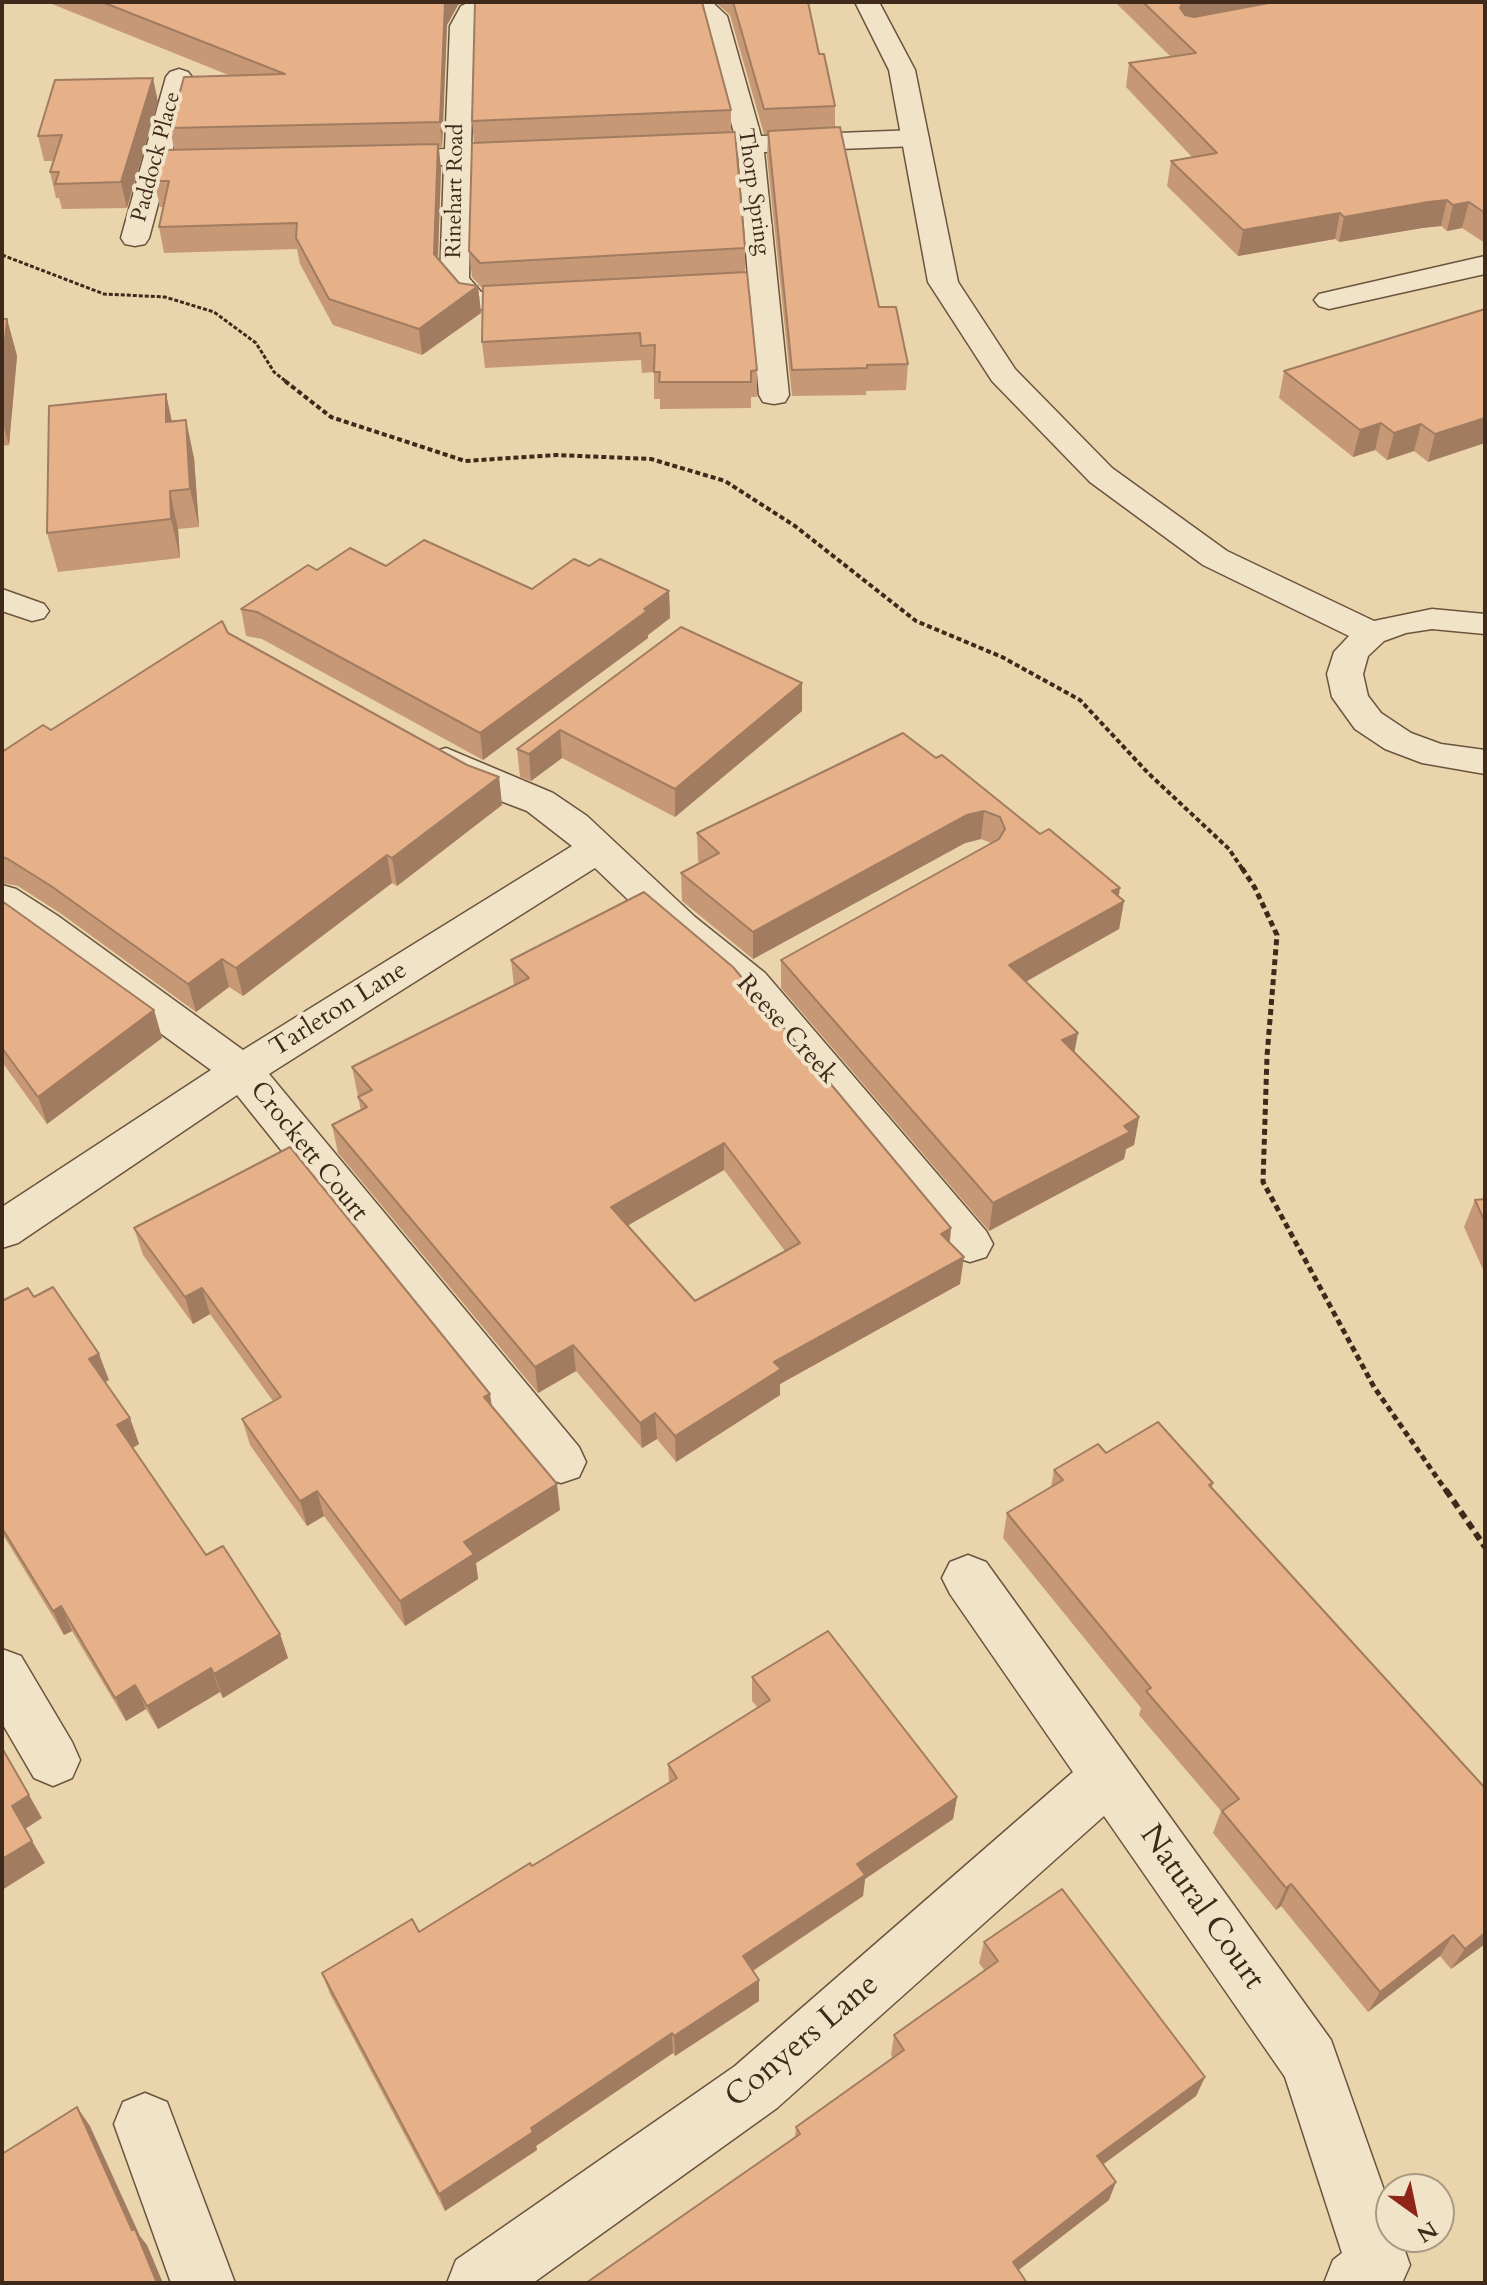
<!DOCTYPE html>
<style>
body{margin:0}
#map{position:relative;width:1487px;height:2285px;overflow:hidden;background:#ead4ab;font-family:Cardo,serif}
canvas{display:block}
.frame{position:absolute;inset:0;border:4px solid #3f291a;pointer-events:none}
.north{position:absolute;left:1375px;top:2173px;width:80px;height:80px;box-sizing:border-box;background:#f1e3c8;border:2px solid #aa9982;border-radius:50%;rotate:147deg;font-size:22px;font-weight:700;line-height:32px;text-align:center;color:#3f291a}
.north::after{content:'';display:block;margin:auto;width:28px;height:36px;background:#8f2418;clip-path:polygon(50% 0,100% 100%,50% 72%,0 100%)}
</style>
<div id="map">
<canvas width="1487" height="2285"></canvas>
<div class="frame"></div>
<div class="north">N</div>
</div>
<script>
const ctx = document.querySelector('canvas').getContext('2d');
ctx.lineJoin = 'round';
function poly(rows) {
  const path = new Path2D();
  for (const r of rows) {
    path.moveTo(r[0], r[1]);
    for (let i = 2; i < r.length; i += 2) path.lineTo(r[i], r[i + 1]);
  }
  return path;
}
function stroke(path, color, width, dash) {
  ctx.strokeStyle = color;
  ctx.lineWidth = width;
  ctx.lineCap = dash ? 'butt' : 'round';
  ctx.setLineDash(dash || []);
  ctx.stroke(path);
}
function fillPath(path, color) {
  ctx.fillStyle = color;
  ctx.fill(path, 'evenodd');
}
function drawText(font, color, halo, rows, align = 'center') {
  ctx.font = font + ' Cardo,serif';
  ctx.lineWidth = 8;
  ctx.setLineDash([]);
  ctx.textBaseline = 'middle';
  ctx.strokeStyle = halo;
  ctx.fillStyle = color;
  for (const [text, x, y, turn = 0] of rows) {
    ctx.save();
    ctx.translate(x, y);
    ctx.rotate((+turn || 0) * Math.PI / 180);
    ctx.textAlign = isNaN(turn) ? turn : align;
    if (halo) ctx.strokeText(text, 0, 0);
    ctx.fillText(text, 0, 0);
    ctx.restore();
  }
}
const pathFar3 = poly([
 [2,255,104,294,165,297,214,312,256,343,274,372,288,383]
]);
const pathFar2 = poly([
 [285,381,331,417,465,461,556,455,651,459,725,481,795,526,916,621,1002,657,1080,700,1148,773,1229,849,1243,870]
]);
const pathFar1 = poly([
 [1242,868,1255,888,1277,935,1267,1056,1263,1182,1374,1387,1447,1492]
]);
const path = poly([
 [1446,1490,1485,1547]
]);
const minor = poly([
 [470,2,516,2,513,7,480,16,474,26,471,148,533,146,542,148,546,154,542,160,533,162,471,164,469,278,481,292,543,288,553,291,558,297,553,303,474,310,464,307,440,280,444,165,382,167,373,165,369,159,373,153,382,151,445,149,450,26,461,6,470,2],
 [684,2,712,2,727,16,761,136,916,130,925,132,929,138,925,144,916,146,764,152,789,395,785,402,774,404,763,402,759,395,750,294,687,298,677,295,672,289,677,283,687,280,748,277,738,153,677,155,668,153,664,147,668,141,677,139,735,137,704,19,684,2],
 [179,69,188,72,192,77,149,238,145,244,135,246,125,244,121,238,166,77,170,72,179,69],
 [1485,256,1485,274,1329,309,1319,306,1314,300,1319,294,1485,256],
 [2,589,44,604,49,611,44,618,32,621,2,611,2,589],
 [446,748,553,793,587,816,695,917,765,973,986,1231,993,1244,986,1257,970,1262,954,1257,735,993,667,937,595,868,269,1074,579,1447,586,1462,579,1477,561,1483,543,1477,237,1095,18,1243,2,1248,2,1207,211,1070,2,918,2,885,16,889,58,916,243,1050,572,846,527,811,472,790,433,768,427,760,433,752,446,748],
 [968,1555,986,1562,1331,2040,1391,2210,1391,2237,1400,2237,1410,2265,1402,2283,1324,2283,1333,2260,1342,2253,1285,2077,1104,1816,777,2108,533,2283,447,2283,456,2260,735,2066,1073,1772,950,1594,942,1578,950,1562,968,1555],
 [2,1649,21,1656,72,1742,80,1760,72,1778,53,1786,34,1778,2,1723,2,1649],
 [145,2093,167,2102,235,2283,171,2283,114,2124,123,2102,145,2093]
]);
const tertiary = poly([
 [855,2,879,2,915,70,958,282,1015,369,1112,468,1227,551,1374,621,1432,609,1485,614,1485,634,1432,629,1406,633,1384,641,1368,656,1363,674,1368,696,1381,713,1411,733,1441,744,1485,750,1485,774,1422,763,1385,749,1355,729,1332,697,1327,674,1334,652,1349,636,1203,565,1090,482,992,381,928,282,889,70,855,2]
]);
const wall = poly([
 [47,2,463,2,458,5,447,25,442,147,439,147,441,169,438,258,459,283,478,286,481,313,422,355,333,325,300,264,297,249,164,253,159,227,163,207,160,207,154,181,174,149,170,128,231,76],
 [715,2,808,2,819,54,835,106,835,128,879,307,908,364,906,390,866,391,866,395,792,396,767,156,768,134,764,134,730,15],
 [1115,2,1485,2,1485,243,1462,228,1447,231,1441,226,1422,228,1339,242,1335,239,1238,256,1167,186,1171,161,1192,157,1126,87,1129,63,1171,57],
 [158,102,127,208,62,209,59,198,56,198,50,172,54,161,44,161,38,136],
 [731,110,731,132,745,248,745,272,757,370,757,397,751,397,751,408,660,409,660,399,654,399,654,372,642,373,641,360,485,368,482,342,483,289,472,277,469,251,474,142,472,121],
 [1485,309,1428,462,1414,451,1387,460,1375,450,1353,457,1279,398,1284,371],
 [2,319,7,319,17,356,9,445,2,446],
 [166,394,172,422,194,458,199,527,178,529,180,558,58,572,47,533],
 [386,566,532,589,589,566,669,591,670,618,648,635,648,638,483,760,262,639,246,636,241,609,317,570],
 [681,627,802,683,802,711,675,817,562,758,531,781,520,777,517,749],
 [228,633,467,765,499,777,502,805,397,886,392,883,243,996,229,987,196,1012,60,913,18,886,2,883,2,752,51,730],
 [903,733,1124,901,1119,929,1026,981,1074,1053,1139,1117,1134,1145,1126,1149,1124,1159,989,1231,781,988,781,960,991,843,981,839,965,843,753,959,682,901,681,873,700,863,698,861,697,833],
 [2,901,154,1010,162,1038,47,1124,2,1062],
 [511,960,951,1228,950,1242,960,1284,780,1384,780,1395,676,1462,657,1439,642,1448,576,1371,538,1393,338,1153,332,1125,361,1111,352,1067,514,986],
 [724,1170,785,1251,695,1301,627,1226],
 [1485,1199,1485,1274,1464,1227,1475,1200],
 [134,1228,491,1406,560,1510,476,1563,478,1579,405,1626,324,1516,307,1526,250,1445,242,1419,273,1401,210,1314,193,1324,143,1255],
 [34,1297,109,1380,105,1382,130,1418,139,1444,133,1448,206,1555,280,1634,288,1658,223,1698,220,1692,158,1729,146,1709,126,1721,72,1631,64,1635,2,1533,2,1301],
 [1106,1453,1213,1483,1212,1488,1485,1788,1485,1944,1451,1969,1440,1956,1368,2012,1281,1906,1276,1910,1213,1833,1221,1811,1139,1715,1141,1708,1003,1538,1007,1513,1051,1487,1054,1470],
 [752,1677,957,1797,953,1819,865,1879,863,1896,753,1971,759,1980,759,2001,675,2056,673,2053,536,2146,537,2150,445,2211,330,1994,322,1973,419,1932,532,1866,669,1783,668,1764,758,1708,752,1701],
 [984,1942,1205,2077,1196,2096,1103,2164,1109,2200,1018,2270,795,2137,796,2127,893,2058,891,2055,894,2035,985,1971,979,1963]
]);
const shadedWall = poly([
 [445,2,463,2,458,5,447,25,442,147,440,122],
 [1183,2,1292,2,1176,33,1180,8],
 [153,78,158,102,127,208,121,182],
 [438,144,441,169,437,280,434,254],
 [1447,200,1441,226,1422,228,1339,242,1344,217,1428,202],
 [1469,202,1462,228,1447,231,1453,205],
 [1340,213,1335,239,1238,256,1243,230],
 [478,286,481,313,422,355,419,329],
 [7,319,17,356,9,445,2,420,2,370],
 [166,394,174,432,166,422],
 [1485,418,1485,443,1428,462,1435,434],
 [186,420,194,458,199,527,190,489],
 [1381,423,1375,450,1353,457,1360,430],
 [1421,424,1414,451,1387,460,1394,433],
 [170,491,178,529,180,558,171,519],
 [669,591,670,618,648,635,648,638,483,760,480,733],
 [802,683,802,711,675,817,675,789],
 [560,730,562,758,531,781,529,754],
 [499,777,502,805,397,886,392,858],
 [984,811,981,839,965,843,753,959,753,932,967,815],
 [387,855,392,883,243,996,236,968],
 [1120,888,1117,905,1124,901,1119,929,1006,993,1009,965,1112,891],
 [222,959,229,987,196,1012,188,984],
 [154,1010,162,1038,47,1124,38,1097],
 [1078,1033,1073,1060,1062,1040],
 [1139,1117,1134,1145,1126,1149,1124,1159,989,1231,993,1203],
 [724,1143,724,1170,613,1234,611,1207],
 [951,1228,948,1255,941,1234],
 [964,1257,960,1284,780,1384,780,1395,676,1462,675,1436,774,1362],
 [202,1288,210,1314,193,1324,185,1297],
 [573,1345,576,1371,538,1393,535,1367],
 [99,1354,109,1380,99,1385,89,1359],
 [490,1394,494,1420,484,1397],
 [655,1413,657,1439,642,1448,640,1423],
 [130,1418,139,1444,127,1451,117,1425],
 [557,1484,560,1510,476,1563,478,1579,405,1626,400,1601,464,1542],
 [317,1491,324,1516,307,1526,300,1501],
 [61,1606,72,1631,64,1635,53,1611],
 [280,1634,288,1658,223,1698,214,1674],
 [211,1668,220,1692,158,1729,147,1706],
 [135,1685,146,1709,126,1721,115,1698],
 [29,1795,42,1818,25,1829,45,1863,2,1890,2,1859,12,1806],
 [957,1797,953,1819,865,1879,863,1896,743,1977,743,1956,857,1864],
 [1291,1884,1281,1906,1276,1910,1286,1888],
 [1485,1933,1485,1944,1451,1969,1465,1949],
 [1453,1935,1440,1956,1368,2012,1380,1992],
 [759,1980,759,2001,675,2056,674,2036],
 [672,2033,673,2053,536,2146,537,2150,445,2211,439,2194,531,2128],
 [1205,2077,1196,2096,1090,2174,1097,2156],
 [77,2107,90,2126,140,2236,147,2245,163,2283,157,2283],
 [1116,2182,1109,2200,1007,2279,1013,2262]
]);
const building = poly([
 [102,2,445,2,440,122,170,128,184,77,285,74,102,2],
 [475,2,702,2,731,110,472,121,475,2],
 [733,2,808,2,819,54,824,54,835,106,764,109,733,2],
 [1143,2,1183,2,1180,8,1185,15,1194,17,1274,2,1485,2,1485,213,1469,202,1453,205,1447,200,1428,202,1344,217,1340,213,1243,230,1171,161,1217,153,1129,63,1196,53,1143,2],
 [153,78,121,182,55,184,59,172,50,172,62,135,38,136,55,80,153,78],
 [840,127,879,307,896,307,908,364,867,365,867,368,792,370,768,131,840,127],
 [735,132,745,248,480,263,469,251,472,143,735,132],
 [438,144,434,254,459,283,478,286,419,329,329,299,296,238,297,223,159,227,169,181,154,181,164,150,438,144],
 [747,272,757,370,751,371,751,382,659,382,660,372,654,372,655,345,641,346,640,333,482,342,483,286,747,272],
 [1485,309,1485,418,1435,434,1421,424,1394,433,1381,423,1360,430,1284,371,1485,309],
 [2,319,7,319,2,370,2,319],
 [166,394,166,422,186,420,190,489,170,491,171,519,47,533,49,406,166,394],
 [424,540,532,589,574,559,589,566,600,559,669,591,644,609,647,611,480,733,257,612,241,609,308,565,317,570,350,548,386,566,424,540],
 [222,621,228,633,467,765,499,777,392,858,387,855,236,968,222,959,188,984,51,886,8,859,2,857,2,752,43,725,51,730,222,621],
 [681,627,802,683,675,789,560,730,529,754,517,749,681,627],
 [903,733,936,758,942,755,1040,834,1049,829,1120,888,1112,891,1124,901,1009,965,1078,1033,1062,1040,1139,1117,1124,1126,1130,1132,993,1203,781,960,999,839,1005,829,1000,817,984,811,967,815,753,932,681,873,719,853,697,833,903,733],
 [644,892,733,967,951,1228,941,1234,964,1257,774,1362,781,1369,675,1436,655,1413,640,1423,573,1345,535,1367,332,1125,367,1107,358,1097,372,1090,352,1067,529,978,511,960,644,892],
 [724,1143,800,1243,695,1301,611,1207,724,1143],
 [2,901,154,1010,38,1097,2,1048,2,901],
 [290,1147,490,1394,484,1397,557,1484,464,1542,474,1554,400,1601,317,1491,300,1501,242,1419,281,1397,202,1288,185,1297,134,1228,290,1147],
 [1485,1199,1485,1222,1475,1200,1485,1199],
 [53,1287,99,1354,89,1359,130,1418,117,1425,206,1555,223,1546,280,1634,214,1674,211,1668,147,1706,135,1685,115,1698,61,1606,53,1611,2,1528,2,1301,28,1288,34,1297,53,1287],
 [1158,1422,1213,1483,1209,1485,1485,1788,1485,1933,1465,1949,1453,1935,1380,1992,1291,1884,1286,1888,1222,1811,1239,1799,1146,1691,1151,1688,1007,1513,1063,1480,1054,1470,1098,1444,1106,1453,1158,1422],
 [828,1631,957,1797,857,1864,865,1875,743,1956,759,1980,674,2036,672,2033,531,2128,533,2132,439,2194,322,1973,412,1919,419,1932,530,1863,532,1866,677,1778,668,1764,770,1700,752,1677,828,1631],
 [2,1748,29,1795,12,1806,32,1841,2,1859,2,1748],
 [1062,1889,1205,2077,1097,2156,1116,2182,1013,2262,1027,2283,586,2283,800,2134,796,2127,904,2050,894,2035,998,1961,984,1942,1062,1889],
 [77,2107,132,2230,135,2229,157,2283,2,2283,2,2154,77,2107]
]);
const farStreetnames = [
 ["Paddock Place",157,157,-75],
 ["Rinehart Road",456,191,-89],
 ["Thorp Spring",753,192,82]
];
const streetNames = [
 ["Tarleton Lane",339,1010,-32],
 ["Reese Creek",786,1030,48],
 ["Crockett Court",308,1152,51]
];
const nearStreetnames = [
 ["Natural Court",1201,1908,55],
 ["Conyers Lane",803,2042,-40]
];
stroke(minor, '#6a543e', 3);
stroke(tertiary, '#6a543e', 3);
stroke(pathFar3, '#3f291a', 3, [4, 2]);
stroke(pathFar2, '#3f291a', 4, [5, 3]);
stroke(pathFar1, '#3f291a', 5, [6, 4]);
stroke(path, '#3f291a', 6, [8, 5]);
fillPath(minor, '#f1e3c8');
fillPath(tertiary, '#f1e3c8');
fillPath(wall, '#c69876');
fillPath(shadedWall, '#a17c60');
fillPath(building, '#e6b189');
stroke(building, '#a17c60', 2);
drawText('22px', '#3f291a', '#f1e3c8', farStreetnames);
drawText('26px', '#3f291a', '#f1e3c8', streetNames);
drawText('32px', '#3f291a', '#f1e3c8', nearStreetnames);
</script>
